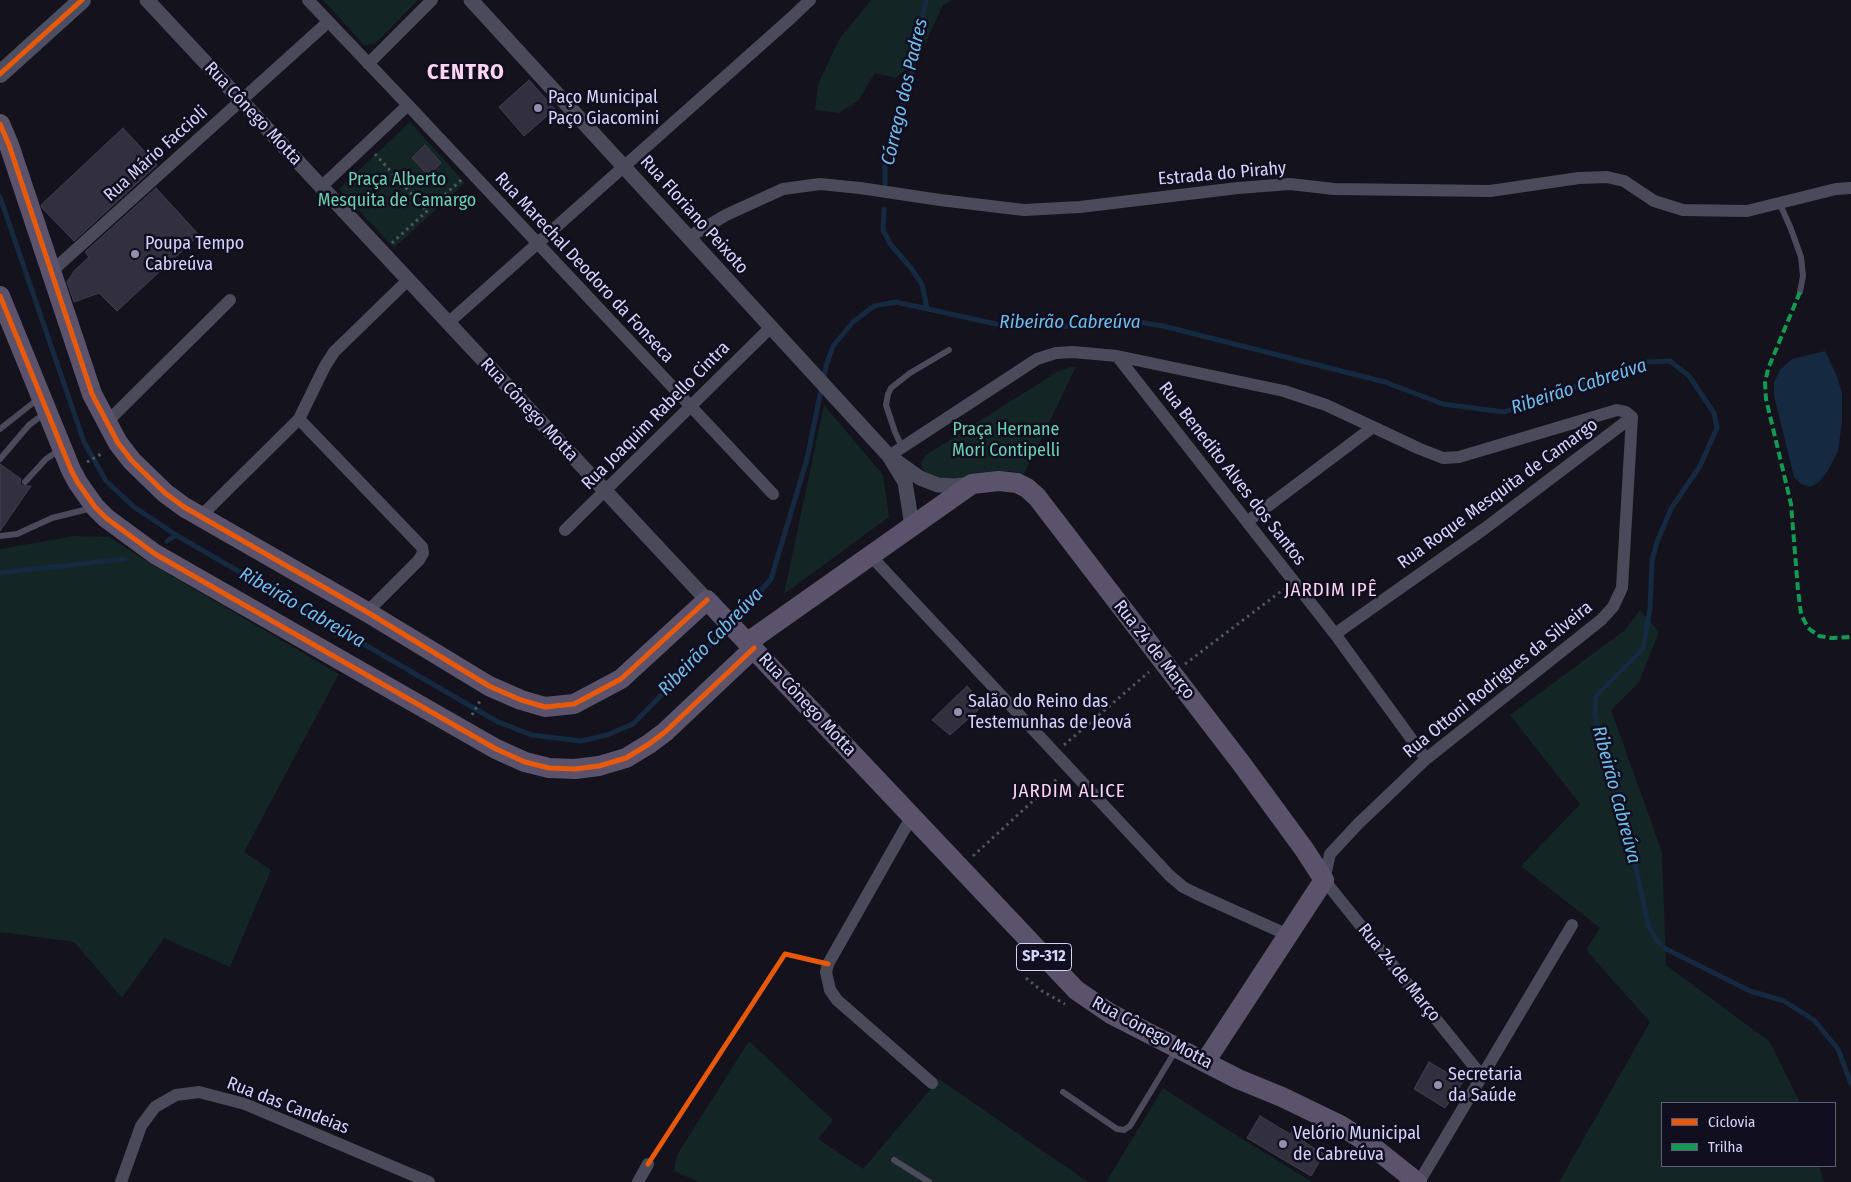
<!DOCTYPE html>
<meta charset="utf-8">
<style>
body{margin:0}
#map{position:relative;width:1851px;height:1182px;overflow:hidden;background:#14121c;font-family:"Fira Sans Condensed",sans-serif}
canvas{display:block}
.legend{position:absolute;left:1661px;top:1102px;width:175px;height:65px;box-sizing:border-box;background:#110f1f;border:1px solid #5f5d77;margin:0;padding:6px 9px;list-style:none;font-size:15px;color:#d4d3fa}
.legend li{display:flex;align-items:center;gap:10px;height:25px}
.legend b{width:25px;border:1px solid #5f5d77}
</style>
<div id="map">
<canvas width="1851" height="1182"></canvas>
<ul class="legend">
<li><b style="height:6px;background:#e8590c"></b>Ciclovia</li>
<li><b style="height:6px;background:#139951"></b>Trilha</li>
</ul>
</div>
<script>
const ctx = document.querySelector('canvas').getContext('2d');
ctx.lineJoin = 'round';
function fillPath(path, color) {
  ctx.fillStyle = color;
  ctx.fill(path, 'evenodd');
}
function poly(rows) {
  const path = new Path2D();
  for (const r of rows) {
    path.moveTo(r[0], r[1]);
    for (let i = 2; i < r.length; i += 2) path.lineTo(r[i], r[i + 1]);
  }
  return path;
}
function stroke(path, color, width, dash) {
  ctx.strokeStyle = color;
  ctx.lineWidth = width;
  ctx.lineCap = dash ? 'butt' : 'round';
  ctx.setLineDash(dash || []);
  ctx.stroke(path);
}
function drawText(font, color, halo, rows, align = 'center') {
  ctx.font = font + ' "Fira Sans Condensed",sans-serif';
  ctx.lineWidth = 5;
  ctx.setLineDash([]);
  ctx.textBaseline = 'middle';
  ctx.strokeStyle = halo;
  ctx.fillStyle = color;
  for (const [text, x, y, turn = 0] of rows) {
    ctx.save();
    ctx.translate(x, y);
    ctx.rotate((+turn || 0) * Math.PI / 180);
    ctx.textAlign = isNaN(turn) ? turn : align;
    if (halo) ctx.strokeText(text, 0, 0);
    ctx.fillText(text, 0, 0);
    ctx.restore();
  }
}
const green = poly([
 [323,0,418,0,375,44,364,45],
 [871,0,952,0,943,5,919,57,896,78,875,73,858,101,839,113,815,110,818,84,840,38],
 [410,122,465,183,394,248,339,189],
 [1071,367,1076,367,1024,474,1009,471,955,479,942,478,924,472,921,464,926,455,1057,372],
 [824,405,883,475,889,517,784,594],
 [74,536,109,537,148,562,339,674,244,852,271,870,230,967,164,938,122,998,74,942,0,932,0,549],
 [1640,610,1659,632,1639,682,1611,710,1662,852,1666,965,1770,1042,1800,1103,1662,1103,1662,1166,1819,1166,1824,1182,1559,1182,1650,1022,1586,950,1600,928,1521,866,1580,804,1510,715,1625,630],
 [749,1041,833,1120,818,1139,863,1169,939,1079,1088,1182,699,1182,674,1171,677,1155],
 [1163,1088,1212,1120,1312,1182,1106,1182]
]);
const water = poly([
 [1825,351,1836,374,1842,393,1842,422,1838,451,1827,472,1819,482,1810,487,1801,484,1794,477,1774,396,1774,382,1780,370,1792,359]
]);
const stream = poly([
 [885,184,885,155,911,80,915,49,926,0],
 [0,197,84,442,106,481,134,507,176,535,498,722,532,735,581,741,607,735,633,724,727,628],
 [884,209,883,230,891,245,911,268,922,284,927,308],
 [167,541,176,535],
 [0,573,125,559],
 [733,622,771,579,807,459,826,366,833,346,853,322,874,306,896,302,996,324,1058,327,1132,321,1163,326,1385,382,1443,404,1504,412,1646,362,1670,361,1689,376,1714,413,1717,428,1700,466,1671,509,1657,542,1652,561,1650,608,1643,649,1596,696,1595,716,1620,796,1649,927,1657,941,1666,949,1750,991,1784,1001,1814,1020,1838,1049,1851,1084]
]);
const building = poly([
 [529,80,555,109,524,136,499,107,529,80],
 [123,128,157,165,74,241,42,208,41,205,123,128],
 [425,145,441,163,428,175,412,158,425,145],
 [156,188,199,235,117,311,99,293,74,302,67,282,75,270,89,257,85,252,156,188],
 [0,464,21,479,20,483,22,486,31,486,0,531,0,464],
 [967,686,984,705,950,735,932,720,967,686],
 [1429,1062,1463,1082,1445,1108,1414,1089,1429,1062],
 [1260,1116,1290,1134,1293,1130,1307,1138,1304,1142,1324,1154,1311,1176,1247,1138,1260,1116]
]);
const path = poly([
 [375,154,427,211],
 [392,243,461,180],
 [87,462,103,453],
 [1185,664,1284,589],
 [472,715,480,701],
 [1064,745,1149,672],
 [973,856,1059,777],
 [1026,978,1042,991,1065,1004]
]);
const service = poly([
 [1780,204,1791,229,1801,257,1803,276,1800,292],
 [0,429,38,399],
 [902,447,895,432,886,405,888,394,891,388,910,373,949,350],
 [0,459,29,425,44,414],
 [25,482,46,459,61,449],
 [0,536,17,534,52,518,92,508],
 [1063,1092,1117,1129,1124,1130,1130,1126,1176,1050],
 [894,1160,929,1182]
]);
const minor = poly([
 [308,0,408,105,773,494],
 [368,64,432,0],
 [321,187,408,105],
 [689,237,726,215,783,189,820,184,860,188,940,200,1024,210,1080,207,1238,188,1290,184,1334,189,1490,191,1579,178,1607,177,1624,181,1654,201,1683,210,1747,211,1836,189,1851,188],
 [51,272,328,22],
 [448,323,791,18,810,0],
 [1117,356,1335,634,1426,759],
 [299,419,422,547,423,553,419,560,367,612],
 [107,422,230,300],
 [889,456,1037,359,1056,353,1073,352,1117,356,1284,391,1326,405,1420,449,1443,458,1459,457,1617,410,1626,412,1632,417],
 [201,516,299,419,325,366,334,352,408,280],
 [1248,521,1373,427],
 [565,530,771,327],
 [870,555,1169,875,1183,887,1197,894,1288,935],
 [1335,634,1484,529,1632,417],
 [912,816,828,964,826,972,830,990,837,1000,932,1083],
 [1481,1075,1324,880,1330,854,1358,824,1426,759,1601,620,1613,607,1622,588,1632,417],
 [121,1182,141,1126,155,1107,176,1095,199,1092,245,1104,429,1182],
 [638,1182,648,1164],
 [1419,1182,1572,925]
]);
const tertiary = poly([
 [147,0,707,600],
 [471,0,889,456,905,482,912,526],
 [896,461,920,478,938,485,955,486,971,484]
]);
const secondary = poly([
 [0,74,82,0]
]);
const primary = poly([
 [0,124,9,145,92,394,118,443,132,461,165,493,184,507,367,612,489,686,521,700,545,707,574,704,621,679,707,600,1076,990,1111,1014,1238,1079,1282,1097,1340,1125,1368,1143,1417,1182],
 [0,296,71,470,78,483,95,507,106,518,155,554,496,749,525,762,549,768,575,769,599,766,626,758,649,744,665,732,754,648],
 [748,642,972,484,999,481,1017,483,1027,488,1037,497,1241,763,1304,849,1324,880,1205,1062]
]);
const quiet = poly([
 [1800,292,1768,369,1765,383,1766,399,1791,504,1798,590,1801,614,1808,628,1819,636,1831,638,1851,637]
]);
const cycleway = poly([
 [0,74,82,0],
 [0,124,9,145,92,394,118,443,132,461,165,493,184,507,367,612,489,686,521,700,545,707,574,704,621,679,707,600],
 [0,296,71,470,78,483,95,507,106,518,155,554,496,749,525,762,549,768,575,769,599,766,626,758,649,744,665,732,754,648],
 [648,1164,785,954,828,964]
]);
const markers = [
 [538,108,5,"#918fac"],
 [135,254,5,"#918fac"],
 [958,712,5,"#918fac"],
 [1438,1085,5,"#918fac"],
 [1283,1144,5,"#918fac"]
];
const shields = [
 [1044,957,55]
];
const shieldNames = [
 ["SP-312",1044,957]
];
const poiNames = [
 ["Paço Municipal",548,98],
 ["Paço Giacomini",548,119],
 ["Poupa Tempo",145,244],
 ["Cabreúva",145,265],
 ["Salão do Reino das",968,702],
 ["Testemunhas de Jeová",968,723],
 ["Secretaria",1448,1075],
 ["da Saúde",1448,1096],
 ["Velório Municipal",1293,1134],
 ["de Cabreúva",1293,1155]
];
const streetNames = [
 ["Rua Cônego Motta",253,114,47],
 ["Rua Mário Faccioli",156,154,-42],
 ["Estrada do Pirahy",1222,174,-5],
 ["Rua Floriano Peixoto",694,215,48],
 ["Rua Marechal Deodoro da Fonseca",584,268,47],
 ["Rua Cônego Motta",529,410,47],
 ["Rua Joaquim Rabello Cintra",656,416,-45],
 ["Rua Benedito Alves dos Santos",1232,474,52],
 ["Rua Roque Mesquita de Camargo",1498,494,-36],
 ["Rua 24 de Março",1154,650,52],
 ["Rua Ottoni Rodrigues da Silveira",1498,680,-39],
 ["Rua Cônego Motta",807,705,47],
 ["Rua 24 de Março",1399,973,51],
 ["Rua Cônego Motta",1152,1033,28],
 ["Rua das Candeias",288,1106,21]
];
const parkNames = [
 ["Praça Alberto",397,180],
 ["Mesquita de Camargo",397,201],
 ["Praça Hernane",1006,430],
 ["Mori Contipelli",1006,451]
];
const waterNames = [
 ["Córrego dos Padres",905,92,-77],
 ["Ribeirão Cabreúva",1070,323],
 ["Ribeirão Cabreúva",1579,387,-18],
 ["Ribeirão Cabreúva",302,608,30],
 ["Ribeirão Cabreúva",711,642,-46],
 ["Ribeirão Cabreúva",1616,795,75]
];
const neighbourhoodNames = [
 ["JARDIM IPÊ",1331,591],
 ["JARDIM ALICE",1069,792]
];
const districtNames = [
 ["CENTRO",466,73]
];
fillPath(green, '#132625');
fillPath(water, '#152940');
stroke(stream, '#152940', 5);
fillPath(building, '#32303e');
stroke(building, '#403e4f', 1);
stroke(path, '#4b5861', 3, [2.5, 4]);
stroke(service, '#4a4a5b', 6);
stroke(minor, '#4a4a5b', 12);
stroke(tertiary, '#4a4a5b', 15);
stroke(secondary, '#4c4e62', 18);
stroke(primary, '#5b536c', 20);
stroke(quiet, '#139951', 4, [8, 4]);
stroke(cycleway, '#e8590c', 5);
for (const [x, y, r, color] of markers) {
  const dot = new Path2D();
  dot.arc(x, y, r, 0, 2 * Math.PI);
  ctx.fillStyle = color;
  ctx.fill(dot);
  stroke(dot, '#110f1f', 2);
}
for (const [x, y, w] of shields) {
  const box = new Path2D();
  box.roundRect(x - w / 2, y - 13.5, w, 27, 4);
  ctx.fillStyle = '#110f1f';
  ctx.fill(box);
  stroke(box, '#d4d3fa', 1);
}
drawText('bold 16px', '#d4d3fa', null, shieldNames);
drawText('18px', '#d4d3fa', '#110f1f', poiNames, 'left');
drawText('18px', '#d4d3fa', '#110f1f', streetNames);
drawText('18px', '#68d1ad', '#110f1f', parkNames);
drawText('italic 19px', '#6dbeee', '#110f1f', waterNames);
ctx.letterSpacing = '1px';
drawText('19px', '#fad5f0', '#110f1f', neighbourhoodNames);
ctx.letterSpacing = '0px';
ctx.letterSpacing = '1px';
drawText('bold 22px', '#fad5f0', '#110f1f', districtNames);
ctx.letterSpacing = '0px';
</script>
